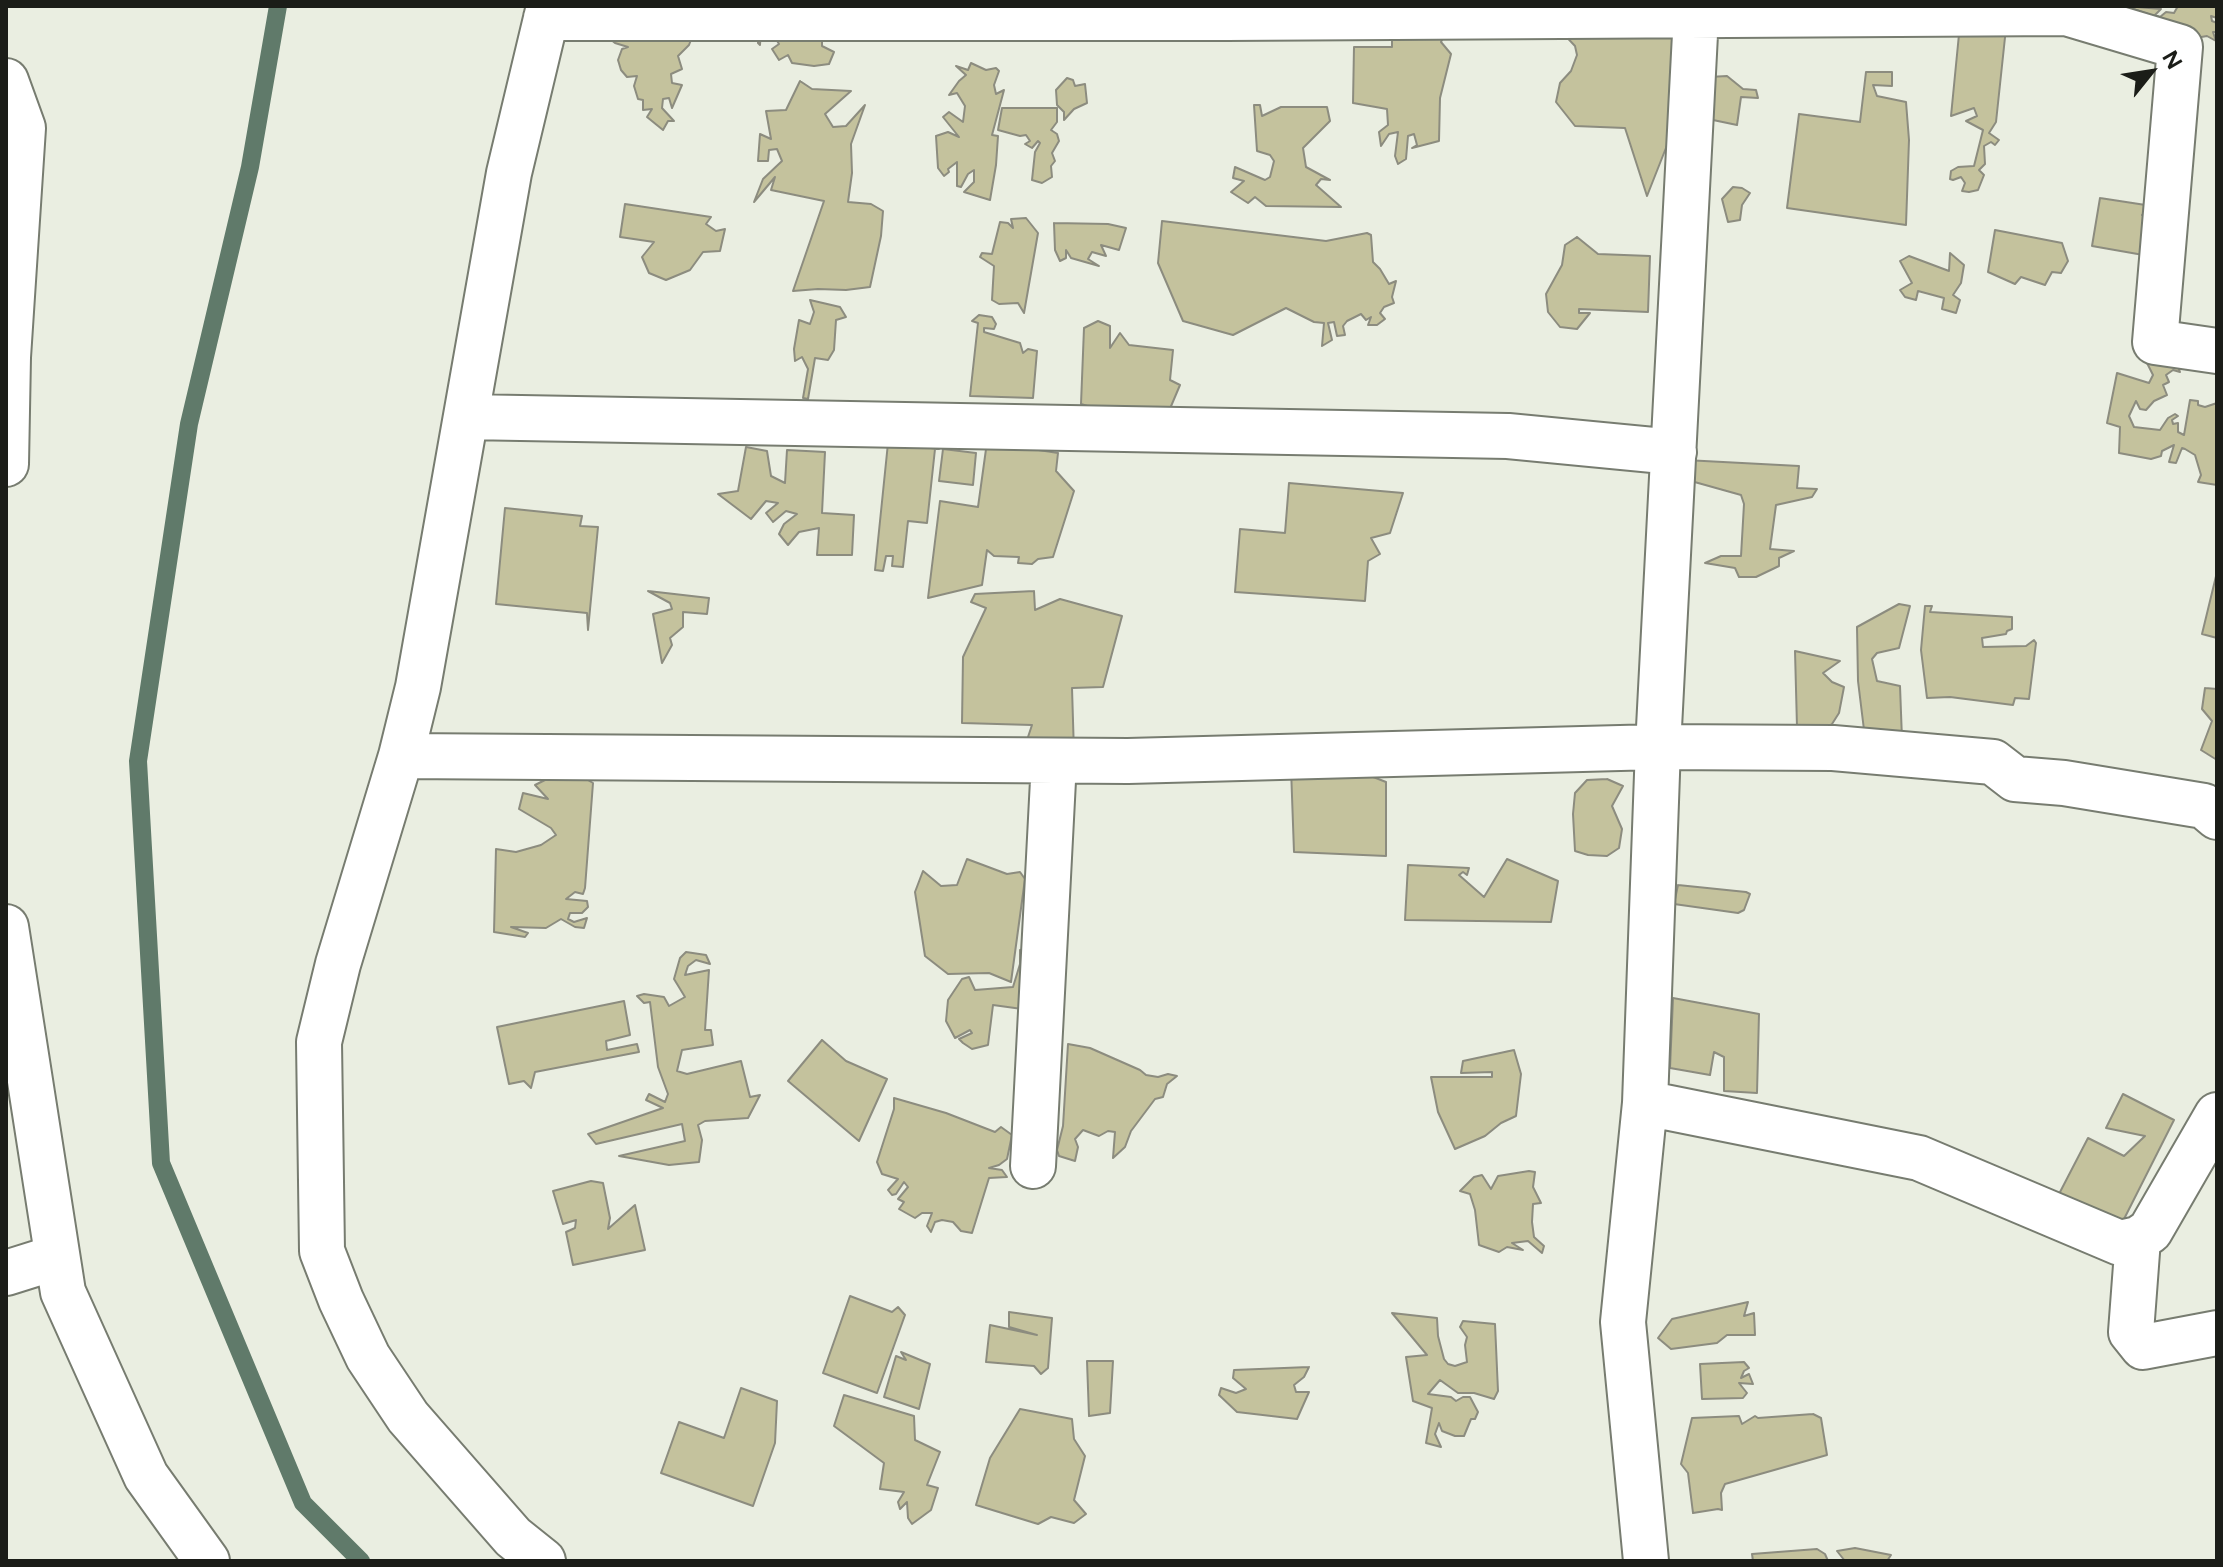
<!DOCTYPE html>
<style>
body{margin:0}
#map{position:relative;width:2223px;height:1567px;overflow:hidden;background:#eaeee1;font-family:Figtree,sans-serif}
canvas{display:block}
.frame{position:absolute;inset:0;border:8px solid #1b1d18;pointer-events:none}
.north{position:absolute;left:2111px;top:32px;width:80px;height:80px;-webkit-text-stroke:6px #fff;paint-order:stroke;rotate:60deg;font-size:22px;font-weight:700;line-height:32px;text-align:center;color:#1b1d18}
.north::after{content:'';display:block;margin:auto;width:28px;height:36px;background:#1b1d18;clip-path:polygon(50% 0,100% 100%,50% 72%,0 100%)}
</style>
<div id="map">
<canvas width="2223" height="1567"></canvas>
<div class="frame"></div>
<div class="north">N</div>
</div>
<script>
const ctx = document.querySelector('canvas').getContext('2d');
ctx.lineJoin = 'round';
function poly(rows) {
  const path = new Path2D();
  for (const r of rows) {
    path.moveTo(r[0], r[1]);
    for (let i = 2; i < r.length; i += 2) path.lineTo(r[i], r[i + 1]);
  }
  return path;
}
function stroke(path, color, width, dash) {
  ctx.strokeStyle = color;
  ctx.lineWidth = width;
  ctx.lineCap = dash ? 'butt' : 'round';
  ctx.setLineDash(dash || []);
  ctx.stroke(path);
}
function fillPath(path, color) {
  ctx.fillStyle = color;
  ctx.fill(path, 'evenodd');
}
const stream = poly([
 [278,6,250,167,189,424,138,761,161,1163,303,1503,361,1561]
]);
const building = poly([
 [2125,6,2161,9,2155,15,2160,17,2166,12,2174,13,2178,6,2217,6,2217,18,2211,16,2212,21,2217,23,2217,32,2213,32,2216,41,2207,36,2190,39,2146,19,2148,14,2125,6],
 [759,22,822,34,822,46,834,52,829,64,814,66,792,63,788,55,779,60,772,49,779,44,770,29,761,29,760,45,758,43,759,22],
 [1674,22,1679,115,1647,196,1625,128,1575,126,1556,102,1560,83,1571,71,1577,55,1575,46,1557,27,1674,22],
 [1960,24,2006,28,1996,122,1989,133,1999,140,1995,145,1991,142,1984,146,1985,164,1979,170,1984,175,1978,190,1969,192,1962,191,1965,183,1961,177,1953,180,1950,179,1951,171,1958,167,1974,166,1983,130,1966,121,1977,116,1974,108,1951,116,1960,24],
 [1392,29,1446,31,1441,42,1451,54,1440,98,1439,141,1412,148,1417,145,1414,134,1408,136,1406,159,1398,164,1395,156,1398,132,1389,134,1381,146,1379,132,1388,125,1387,109,1353,103,1354,47,1392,47,1392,29],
 [694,32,689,45,678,56,682,69,671,74,672,83,682,85,672,108,669,98,663,99,662,108,674,121,668,121,663,130,647,117,652,109,643,110,643,100,638,99,634,86,637,76,627,77,621,70,618,60,622,49,628,47,615,43,604,34,694,32],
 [971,63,986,70,996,68,999,71,994,85,996,94,1004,90,992,135,998,136,996,165,990,200,964,192,974,182,974,170,968,174,961,187,957,186,957,162,948,169,949,172,944,176,938,168,936,136,948,132,959,137,943,117,949,112,963,122,965,106,957,93,949,95,959,81,966,75,956,66,968,70,971,63],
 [1866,72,1892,72,1892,86,1873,85,1877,96,1906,102,1909,140,1906,225,1787,208,1799,114,1860,122,1866,72],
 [1727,76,1743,89,1756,90,1758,98,1741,97,1737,125,1713,120,1709,77,1727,76],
 [1067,78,1073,80,1075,86,1085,84,1087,103,1074,109,1064,120,1064,112,1057,105,1056,90,1067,78],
 [800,81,812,89,851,91,825,114,833,127,846,126,865,105,851,144,852,173,848,202,871,204,883,211,881,236,870,287,846,290,818,289,793,291,824,201,771,190,775,177,754,202,763,179,782,161,777,149,769,150,768,161,758,161,760,134,771,139,766,111,786,110,800,81],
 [1254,105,1260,105,1262,116,1281,107,1327,107,1330,121,1303,148,1306,167,1330,180,1321,179,1316,185,1341,207,1266,206,1255,197,1248,203,1231,192,1244,181,1233,178,1235,167,1265,180,1270,177,1274,161,1270,155,1257,151,1254,105],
 [1002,108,1057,108,1057,122,1051,130,1057,134,1059,141,1052,153,1055,161,1051,166,1052,177,1042,183,1032,180,1035,152,1040,143,1038,141,1032,148,1025,144,1030,141,1026,135,1020,136,998,130,1002,108],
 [1733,187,1742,188,1750,193,1742,205,1740,220,1728,222,1722,199,1733,187],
 [2100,198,2152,206,2142,215,2155,218,2149,256,2092,246,2100,198],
 [625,204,711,217,706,224,716,231,725,229,720,251,703,252,690,270,666,280,649,273,642,257,654,242,620,237,625,204],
 [1026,218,1038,233,1024,313,1018,303,999,304,992,300,994,266,980,257,982,253,992,254,1000,222,1008,223,1013,228,1011,219,1026,218],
 [1162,221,1326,241,1367,233,1371,235,1373,262,1380,269,1389,284,1396,281,1392,297,1394,303,1384,307,1380,313,1385,319,1377,325,1368,325,1371,317,1366,320,1361,314,1347,321,1343,326,1345,335,1337,336,1334,322,1328,323,1332,340,1322,346,1324,323,1314,322,1286,308,1233,335,1183,321,1158,263,1162,221],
 [1054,223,1108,224,1126,228,1119,250,1101,245,1106,256,1092,252,1088,259,1099,266,1071,258,1066,250,1066,258,1060,261,1055,250,1054,223],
 [1995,230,2062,243,2068,261,2061,273,2052,272,2045,285,2021,277,2015,284,1988,272,1995,230],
 [1577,237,1598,254,1650,256,1648,312,1579,309,1579,313,1590,313,1577,329,1560,327,1548,312,1546,294,1562,265,1565,245,1577,237],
 [1950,253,1964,265,1961,283,1953,295,1960,300,1956,313,1942,309,1944,298,1918,291,1916,300,1905,297,1900,290,1912,283,1900,261,1909,256,1949,271,1950,253],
 [810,300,840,307,846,317,836,320,834,350,828,360,815,358,808,399,803,398,808,369,802,357,795,361,794,349,799,320,810,324,814,312,810,300],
 [979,315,992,317,996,324,994,329,984,328,984,332,1020,343,1023,353,1028,349,1037,351,1033,398,970,396,978,323,972,321,979,315],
 [1098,321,1110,326,1110,348,1120,333,1129,345,1173,350,1170,380,1180,385,1169,411,1110,413,1081,404,1084,328,1098,321],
 [2146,361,2177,363,2180,372,2173,370,2166,375,2169,382,2163,385,2167,395,2154,401,2146,410,2140,409,2136,401,2129,416,2134,427,2160,430,2168,418,2175,414,2178,416,2172,420,2173,424,2178,423,2178,432,2184,435,2190,400,2198,401,2198,405,2205,407,2217,403,2217,485,2198,482,2201,475,2195,455,2185,449,2182,448,2176,463,2169,462,2174,445,2162,451,2161,456,2151,459,2119,453,2120,427,2107,423,2117,373,2149,383,2153,375,2146,361],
 [987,442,1058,453,1056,471,1074,491,1053,557,1038,559,1032,564,1018,563,1019,557,994,556,987,550,982,585,928,598,940,501,978,507,987,442],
 [888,443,939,449,935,449,927,523,908,521,903,567,892,566,893,556,886,556,883,571,875,570,888,443],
 [746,447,767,451,771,476,785,483,787,450,825,452,822,513,854,515,852,555,817,555,819,528,799,532,788,545,779,534,784,524,797,514,786,511,773,522,766,513,778,503,766,501,751,519,718,494,738,491,746,447],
 [943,449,976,453,973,485,939,481,943,449],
 [1685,460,1799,466,1797,488,1817,489,1812,497,1776,505,1770,549,1794,551,1779,558,1779,566,1756,577,1739,577,1735,568,1705,563,1721,556,1741,556,1744,504,1741,495,1691,481,1685,460],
 [1289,483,1403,493,1390,533,1371,538,1380,554,1368,561,1365,601,1235,592,1240,529,1285,533,1289,483],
 [505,508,582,516,580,526,598,527,588,630,587,613,496,604,505,508],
 [2217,572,2217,638,2202,634,2217,572],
 [648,591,709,598,707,614,683,612,683,627,670,638,672,645,662,663,653,614,672,609,670,603,648,591],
 [1034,591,1035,610,1060,599,1122,616,1103,687,1072,688,1074,753,1022,755,1032,725,962,723,963,657,986,608,971,602,975,594,1034,591],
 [1899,604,1910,606,1899,648,1877,653,1872,659,1877,681,1900,686,1902,739,1865,738,1858,681,1857,627,1899,604],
 [1925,606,1932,606,1930,612,2012,617,2012,629,2007,631,2006,634,1982,638,1983,647,2026,646,2034,640,2036,643,2029,699,2015,698,2013,705,1950,697,1927,698,1921,650,1925,606],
 [1795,651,1840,661,1823,673,1832,682,1844,687,1839,713,1832,724,1825,728,1797,727,1795,651],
 [2205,688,2217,689,2217,760,2201,750,2212,721,2202,709,2205,688],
 [1291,768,1363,773,1386,782,1386,856,1294,852,1291,768],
 [576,773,593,783,585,888,583,894,575,892,566,899,587,901,588,907,582,913,570,913,568,919,574,922,587,918,584,928,575,927,561,919,546,928,511,927,528,933,525,937,494,932,496,849,516,852,541,845,556,835,551,828,519,809,523,793,548,799,535,785,549,778,576,773],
 [1607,779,1623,786,1612,806,1622,829,1619,848,1607,856,1588,855,1575,851,1573,814,1575,793,1587,780,1607,779],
 [967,859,1007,874,1020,872,1025,879,1011,982,989,973,948,974,925,956,915,892,923,871,941,886,957,885,967,859],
 [1507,859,1558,881,1551,922,1405,920,1408,865,1469,868,1467,875,1463,872,1459,875,1484,897,1507,859],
 [1678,885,1746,892,1750,894,1744,910,1738,913,1674,904,1678,885],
 [1029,949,1022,1009,993,1005,988,1045,972,1049,963,1043,959,1039,972,1033,970,1030,955,1038,946,1021,948,1000,962,979,969,977,975,990,1013,987,1020,964,1020,950,1029,949],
 [686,952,706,955,710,964,696,960,688,966,685,975,709,970,705,1030,711,1030,713,1045,682,1050,677,1071,687,1074,741,1061,750,1097,760,1095,748,1118,705,1121,698,1125,702,1140,699,1162,669,1165,619,1156,685,1141,682,1124,596,1144,588,1134,663,1108,646,1100,649,1094,665,1102,668,1094,658,1067,650,1002,644,1003,637,996,644,994,664,997,669,1006,685,997,674,979,680,958,686,952],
 [1673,998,1759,1014,1757,1093,1724,1091,1724,1057,1714,1052,1710,1075,1670,1068,1673,998],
 [624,1001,630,1035,606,1041,607,1050,637,1044,639,1052,535,1072,531,1088,524,1081,509,1084,497,1027,624,1001],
 [822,1040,846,1061,887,1079,859,1141,788,1081,822,1040],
 [1068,1044,1090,1048,1140,1070,1146,1075,1158,1077,1168,1074,1177,1076,1167,1084,1163,1097,1155,1099,1131,1131,1125,1147,1113,1158,1115,1132,1108,1131,1099,1136,1083,1130,1075,1139,1078,1147,1075,1161,1059,1156,1057,1150,1063,1126,1068,1044],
 [1514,1050,1521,1074,1516,1116,1501,1123,1485,1136,1455,1149,1438,1112,1431,1077,1492,1077,1492,1072,1461,1073,1463,1061,1514,1050],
 [2123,1094,2174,1120,2121,1225,2059,1194,2088,1138,2124,1156,2145,1136,2106,1128,2123,1094],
 [894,1098,946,1113,995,1132,1001,1127,1012,1135,1007,1159,999,1165,989,1168,1002,1170,1007,1177,989,1178,972,1233,961,1231,953,1222,942,1220,935,1222,931,1232,927,1226,932,1213,922,1213,915,1218,899,1209,904,1202,898,1199,908,1187,904,1182,896,1194,892,1195,888,1190,898,1179,882,1174,877,1162,894,1109,894,1098],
 [1529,1171,1535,1172,1533,1187,1541,1203,1533,1204,1532,1222,1534,1237,1544,1246,1542,1253,1528,1241,1512,1243,1523,1250,1507,1247,1499,1252,1479,1245,1475,1210,1470,1194,1460,1191,1474,1177,1482,1175,1491,1189,1498,1176,1529,1171],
 [591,1181,603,1183,610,1218,608,1229,635,1205,645,1250,573,1265,566,1232,575,1228,576,1220,563,1224,553,1191,591,1181],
 [850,1296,892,1312,898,1307,905,1315,877,1393,823,1373,850,1296],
 [1748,1302,1744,1316,1754,1313,1755,1335,1727,1335,1717,1343,1671,1349,1658,1338,1672,1319,1748,1302],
 [1009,1312,1052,1318,1048,1368,1041,1374,1034,1366,986,1362,990,1325,1037,1335,1009,1327,1009,1312],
 [1392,1313,1437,1318,1438,1336,1444,1359,1448,1364,1455,1366,1467,1362,1465,1345,1467,1337,1460,1327,1463,1321,1495,1324,1498,1391,1494,1399,1474,1393,1458,1393,1440,1380,1428,1394,1451,1397,1456,1401,1463,1397,1470,1397,1478,1412,1475,1419,1471,1419,1464,1436,1455,1436,1442,1431,1439,1423,1435,1434,1441,1447,1426,1443,1432,1408,1413,1401,1406,1357,1427,1355,1392,1313],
 [901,1352,930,1364,919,1409,884,1397,896,1356,906,1360,901,1352],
 [1087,1361,1113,1361,1110,1413,1089,1416,1087,1361],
 [1744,1362,1749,1368,1744,1371,1741,1378,1749,1374,1753,1384,1739,1383,1747,1393,1743,1398,1702,1399,1700,1364,1744,1362],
 [1309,1367,1304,1377,1294,1385,1296,1392,1309,1392,1297,1419,1237,1412,1219,1395,1221,1388,1236,1393,1246,1389,1233,1378,1234,1370,1309,1367],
 [741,1388,777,1401,775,1443,753,1506,661,1473,679,1422,724,1438,741,1388],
 [844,1395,914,1416,915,1440,940,1452,927,1485,938,1488,931,1510,912,1524,908,1518,907,1502,900,1509,898,1502,904,1492,880,1489,884,1463,834,1426,844,1395],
 [1020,1409,1072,1419,1074,1439,1085,1456,1074,1500,1086,1514,1074,1523,1051,1517,1038,1524,976,1505,990,1458,1020,1409],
 [1813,1414,1821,1418,1827,1455,1725,1484,1721,1493,1722,1510,1718,1509,1693,1513,1688,1473,1681,1464,1692,1418,1739,1416,1742,1424,1755,1416,1758,1418,1813,1414],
 [1855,1548,1891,1555,1887,1561,1845,1561,1837,1551,1855,1548],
 [1817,1549,1825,1554,1828,1561,1753,1561,1752,1554,1817,1549]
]);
const minor = poly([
 [2066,13,2180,47,2155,342,2217,351],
 [546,18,1226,18,2066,13,2067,6],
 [6,81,23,128,8,357,6,464],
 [466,417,1508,436,1674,452],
 [401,756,1128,761,1658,747,1833,748,1993,762,2015,779,2064,783,2204,806,2217,817],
 [6,927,63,1292,146,1476,207,1561],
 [1645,1103,1919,1158,2120,1243,2138,1239,2150,1231,2217,1115],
 [1033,1166,1054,761],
 [2138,1239,2131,1332,2143,1347,2217,1333],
 [6,1273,57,1257],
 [543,1561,513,1537,408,1417,368,1357,341,1300,322,1251,319,1042,338,964,401,756,418,687,509,173,549,6],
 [1646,1561,1623,1322,1645,1103,1658,747,1696,15]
]);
stroke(stream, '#607a6a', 18);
fillPath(building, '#c4c29d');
stroke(building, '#8c8c7f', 2);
stroke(minor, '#777c70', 48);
stroke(minor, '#fff', 44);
</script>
